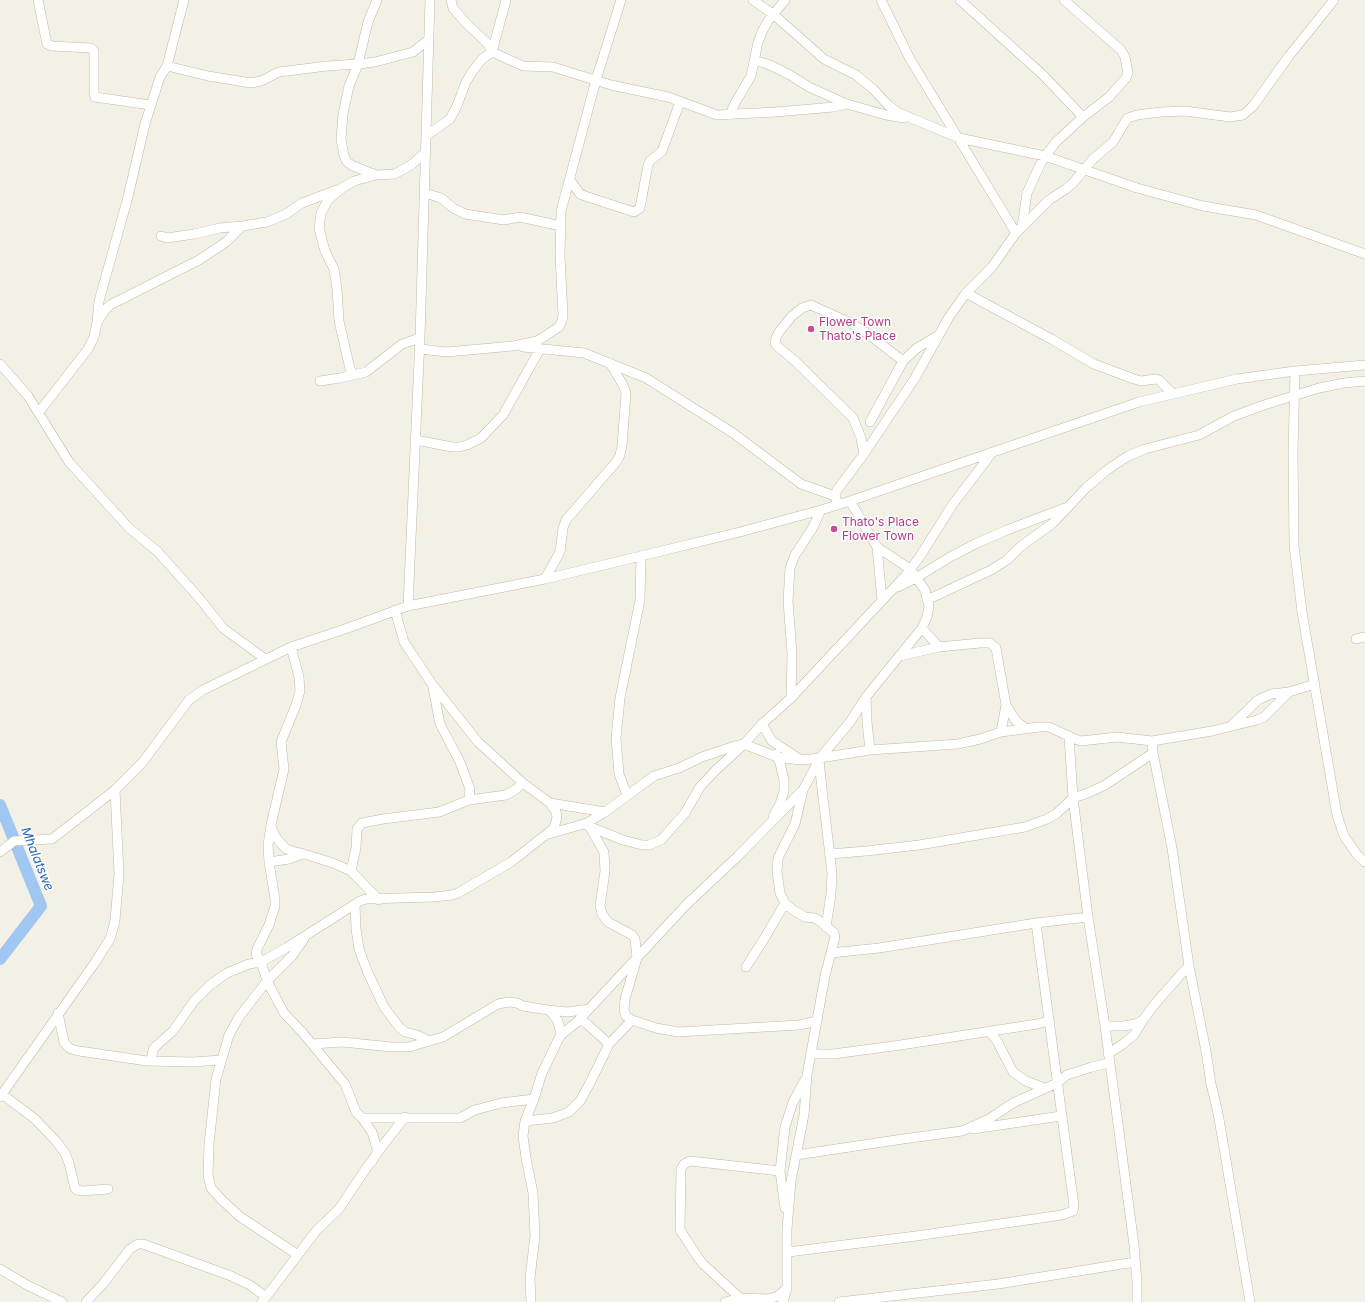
<!DOCTYPE html>
<style>
body{margin:0}
canvas{display:block;background:#f3f1e6}
</style>
<canvas width="1365" height="1302"></canvas>
<script>
const ctx = document.querySelector('canvas').getContext('2d');
ctx.lineJoin = 'round';
function poly(rows) {
  const path = new Path2D();
  for (const r of rows) {
    path.moveTo(r[0], r[1]);
    for (let i = 2; i < r.length; i += 2) path.lineTo(r[i], r[i + 1]);
  }
  return path;
}
function stroke(path, color, width, dash) {
  ctx.strokeStyle = color;
  ctx.lineWidth = width;
  ctx.lineCap = dash ? 'butt' : 'round';
  ctx.setLineDash(dash || []);
  ctx.stroke(path);
}
function drawText(font, color, halo, rows, align = 'center') {
  ctx.font = font + ' Inter,sans-serif';
  ctx.lineWidth = 3;
  ctx.setLineDash([]);
  ctx.textBaseline = 'middle';
  ctx.strokeStyle = halo;
  ctx.fillStyle = color;
  for (const [text, x, y, turn = 0] of rows) {
    ctx.save();
    ctx.translate(x, y);
    ctx.rotate((+turn || 0) * Math.PI / 180);
    ctx.textAlign = isNaN(turn) ? turn : align;
    if (halo) ctx.strokeText(text, 0, 0);
    ctx.fillText(text, 0, 0);
    ctx.restore();
  }
}
const river = poly([
 [0,805,41,906,0,959]
]);
const minor = poly([
 [38,0,47,44,52,46,91,48,94,51,94,92,95,97,150,105],
 [377,0,368,22,358,64,375,62,413,52,428,40],
 [451,0,453,8,465,22,488,44,492,52,523,66,553,67,611,85,668,97,717,115,776,112,834,107,847,104,886,115,904,118],
 [753,0,773,14,824,59,856,75,873,89,888,105,899,113,959,138,1045,156,1137,188,1203,206,1256,215,1365,254],
 [881,0,910,59,1016,233],
 [960,0,1043,75,1083,117],
 [754,60,770,65,790,75,809,87,847,104],
 [167,66,184,0],
 [730,115,735,103,751,76,758,42,763,30,768,21,785,0],
 [427,135,450,119,456,108,466,82,472,72,482,59,492,52,506,0],
 [570,180,580,194,585,196,634,212,640,208,648,165,650,161,662,151,680,102],
 [425,193,441,198,453,208,465,214,504,220,520,217,561,226],
 [1022,227,1027,193,1040,165,1045,156,1056,142,1083,117,1109,97,1126,78,1128,73,1125,57,1121,50,1064,0],
 [161,236,167,238,194,234,220,228,242,226,267,222,286,214,302,203,337,190],
 [966,293,1053,340,1094,364,1134,379,1141,381,1156,379,1159,380,1173,394],
 [98,321,105,310,110,305,199,260,226,242,242,226],
 [523,347,584,353,646,378,733,433,801,484,835,496],
 [420,349,447,352,513,346,537,341,559,327,562,321,563,315,560,256,561,211,596,80,621,0],
 [0,364,28,396,69,462,129,528,157,551,200,599,223,628,265,659],
 [1295,371,1293,452,1294,545,1302,612,1337,815,1344,836,1358,856,1365,862],
 [353,375,350,369,339,321,337,289,334,269,325,251,319,228,321,213,328,200,342,188,354,181,376,175],
 [320,381,340,378,366,372,402,344,420,338],
 [39,412,88,349,94,337,97,322,99,301,128,197,145,124,160,77,167,66,208,76,251,83,261,81,279,72,327,66,358,64,349,86,343,114,341,139,344,156,347,162,353,166,376,175,395,174,411,165,426,152],
 [870,422,903,361,917,348,937,336],
 [416,440,452,447,459,447,467,445,481,438,503,415,540,349],
 [864,454,861,438,853,418,795,361,778,347,775,343,776,338,779,332,792,316,802,308,811,305,851,323,868,334,903,361],
 [850,501,877,547,882,600],
 [838,504,835,496,837,490,864,454,915,378,949,317,966,293,992,267,1016,233,1049,200,1066,189,1073,183,1093,159,1113,142,1125,122,1128,118,1137,115,1161,112,1185,111,1230,117,1243,115,1253,106,1289,56,1334,0],
 [545,579,560,552,563,528,566,520,617,461,620,455,622,446,626,393,623,385,610,363],
 [898,587,916,578,950,557,977,543,1007,530,1065,508],
 [927,600,991,570,1007,560,1020,547,1053,523,1086,488,1107,470,1128,456,1145,449,1199,435,1234,416,1264,405,1319,388,1344,383,1365,381],
 [408,606,420,338,430,0],
 [922,628,939,647],
 [1356,639,1365,637],
 [900,656,939,647,980,643,990,643,996,648,1006,705,1001,732],
 [433,688,440,724,460,762,470,789,469,800],
 [866,697,867,722,870,750],
 [791,698,792,653,788,601,790,568,795,555,812,529,821,510],
 [1006,705,1016,721,1025,728],
 [762,724,772,741,801,760,820,758,870,750,958,744,980,739,1001,732,1039,727,1049,727,1075,739,1081,741,1117,737,1152,741],
 [1230,727,1258,700,1271,694,1289,692],
 [1069,736,1073,798,1088,917,1105,1026,1134,1245,1137,1282,1137,1302],
 [819,760,822,789,832,873,831,894,826,927],
 [627,795,619,774,616,738,620,698,640,600,641,556],
 [550,803,605,812],
 [773,817,780,804,784,791,784,780,780,763,776,754],
 [588,824,604,852,605,871,600,906,602,914,608,922,632,935,635,939,637,958,625,999,624,1010,626,1016,632,1020,656,1028,678,1032,799,1025,817,1021],
 [271,826,273,832,277,839,286,849,295,852,304,854,333,863,351,871,379,900],
 [588,826,623,840,642,845,649,845,661,840,685,813,700,787,715,771,744,744,762,724,791,698,905,576,919,558,953,504,976,474,991,454],
 [549,834,587,823,605,812,654,776,679,768,702,757,735,746,744,744,777,757,800,760],
 [0,852,14,841,52,839,115,790,142,763,189,700,203,690,291,647,345,629,408,606,545,579,641,556,740,532,821,510,850,501,1139,402,1237,379,1295,371,1365,365],
 [830,854,866,851,919,845,1025,827,1047,819,1056,814,1073,798,1088,793,1105,785,1153,753],
 [269,862,289,859,303,854],
 [351,871,356,848,357,829,362,823,383,819,439,812,469,800,506,795,515,790,523,783],
 [355,904,356,929,359,949,368,973,384,1007,399,1027,405,1032,417,1035,429,1041],
 [831,953,879,948,1036,923,1088,917],
 [746,967,764,939,785,903],
 [548,1010,568,1012,589,1009],
 [58,1013,64,1042,68,1047,71,1049,79,1051,147,1061,193,1062,221,1060],
 [580,1019,587,1024,609,1044],
 [1105,1026,1123,1026,1136,1024,1143,1020],
 [989,1031,997,1041,1013,1072,1026,1081,1044,1088],
 [312,1044,343,1042,391,1047,409,1047,443,1037,498,1004,509,1002,517,1003,523,1006,548,1010,551,1012,558,1021,561,1035],
 [811,1054,833,1054,894,1046,1037,1024,1049,1021],
 [1108,1054,1123,1044,1134,1035,1143,1020,1154,1005,1183,972,1189,966],
 [151,1061,153,1050,156,1046,173,1031,194,1001,210,985,227,973,249,964,261,962,256,954,257,949,269,925,275,906,275,899,269,862,268,845,271,825,284,769,281,742,296,705,300,691,299,677,291,647],
 [2,1094,35,1119,56,1141,65,1153,69,1163,75,1188,77,1190,83,1191,108,1189],
 [0,1097,94,964,110,939,115,921,119,874,115,790],
 [362,1118,460,1118,475,1110,501,1103,534,1099],
 [525,1121,553,1118,569,1112,580,1101,590,1083,609,1044,632,1020],
 [973,1129,1061,1116],
 [377,1153,405,1117],
 [796,1155,903,1139,962,1131,989,1119,1013,1103,1057,1083,1067,1075,1092,1067,1109,1063],
 [785,1208,780,1171,785,1127,793,1102,805,1080],
 [788,1252,916,1236,1062,1215,1073,1211,1074,1206,1036,923],
 [298,1255,239,1216,222,1200,211,1188,208,1175,209,1144,216,1079,229,1035,239,1017,267,981,292,956,304,939],
 [0,1269,27,1285,62,1302],
 [740,1298,703,1264,697,1256,680,1230,681,1169,684,1164,690,1161,780,1171],
 [86,1302,103,1284,130,1249,138,1244,143,1244,231,1276,250,1285,266,1297],
 [262,1302,317,1230,339,1209,367,1167,372,1161,377,1153,377,1149,372,1132,362,1118,356,1112,345,1084,302,1032,284,1013,267,981,261,962,286,948,360,901,366,899,434,897,452,895,458,893,511,862,553,829,555,825,557,817,556,812,550,803,523,783,478,742,432,684,404,642,395,610],
 [531,1302,530,1278,535,1236,533,1193,526,1158,523,1136,525,1121,534,1099,542,1073,558,1040,561,1035,577,1022,687,904,737,857,802,791],
 [725,1302,740,1298,768,1299,778,1296,787,1288],
 [783,1302,787,1288,787,1229,791,1181,804,1115,807,1075,825,976,835,937,834,933,821,922,815,918,805,917,793,910,785,903,780,893,777,872,778,858,795,824,803,790,820,758,850,722,866,697,922,628,927,617,929,606,925,590,910,569,877,547],
 [839,1302,998,1284,1135,1262],
 [1250,1302,1218,1113,1211,1084,1206,1051,1189,966,1172,848,1153,753,1152,741,1212,731,1257,720,1264,717,1289,692,1315,684]
]);
const markers = [
 [811,329,4,"#d1479c"],
 [834,529,4,"#d1479c"]
];
const hotelNames = [
 ["Flower Town",819,322],
 ["Thato's Place",819,336],
 ["Thato's Place",842,522],
 ["Flower Town",842,536]
];
const waterNames = [
 ["Mhalatswe",37,859,68]
];
stroke(river, '#a0c7f2', 12);
stroke(minor, '#bfbaa8', 10);
stroke(minor, '#fff', 9);
for (const [x, y, r, color] of markers) {
  const dot = new Path2D();
  dot.arc(x, y, r, 0, 2 * Math.PI);
  ctx.fillStyle = color;
  ctx.fill(dot);
  stroke(dot, '#fff', 1.5);
}
drawText('12px', '#b23c85', '#fff', hotelNames, 'left');
drawText('italic 13px', '#2c6ab4', '#fff', waterNames);
</script>
